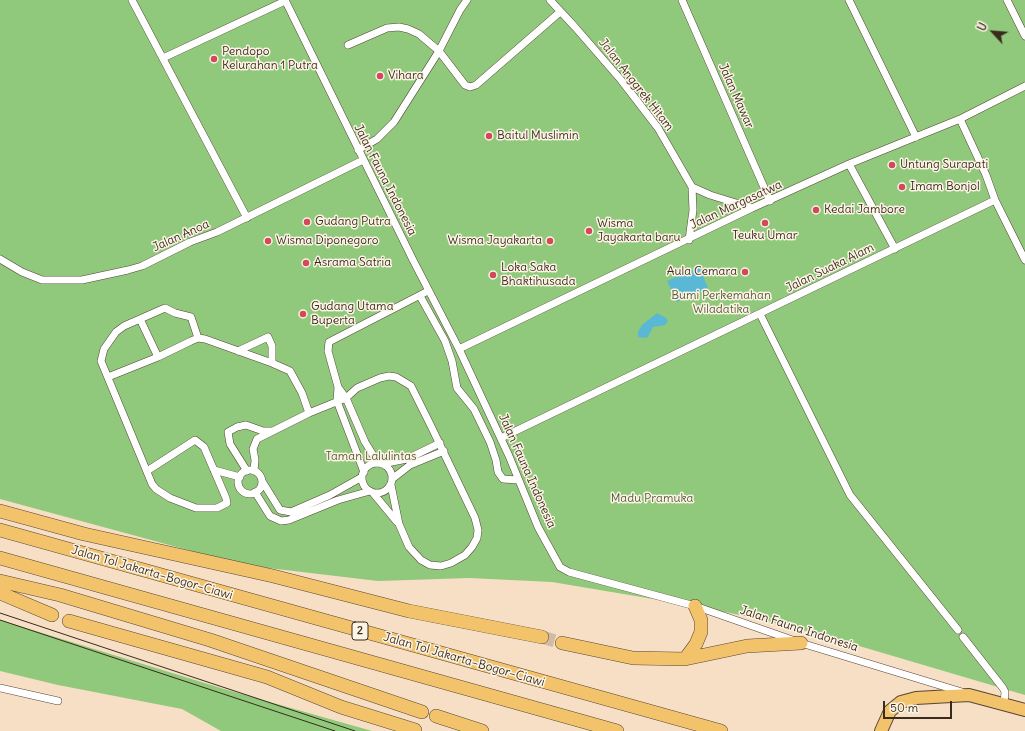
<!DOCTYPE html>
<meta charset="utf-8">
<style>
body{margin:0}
#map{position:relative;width:1025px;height:731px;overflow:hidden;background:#f6dfc4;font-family:Delius,sans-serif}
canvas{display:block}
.north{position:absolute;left:973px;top:12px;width:40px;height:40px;-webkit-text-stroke:3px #fcf5e5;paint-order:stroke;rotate:296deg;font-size:11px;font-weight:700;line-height:16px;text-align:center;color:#3b2a1e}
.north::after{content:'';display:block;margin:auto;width:14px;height:18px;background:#3b2a1e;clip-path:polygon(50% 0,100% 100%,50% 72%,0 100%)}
.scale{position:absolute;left:883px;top:701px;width:69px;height:18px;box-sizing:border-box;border:2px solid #3b2a1e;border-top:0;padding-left:5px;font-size:12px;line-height:14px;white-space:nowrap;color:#3b2a1e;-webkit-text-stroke:3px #fcf5e5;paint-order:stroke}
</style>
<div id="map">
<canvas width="1025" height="731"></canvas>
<div class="north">U</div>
<div class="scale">50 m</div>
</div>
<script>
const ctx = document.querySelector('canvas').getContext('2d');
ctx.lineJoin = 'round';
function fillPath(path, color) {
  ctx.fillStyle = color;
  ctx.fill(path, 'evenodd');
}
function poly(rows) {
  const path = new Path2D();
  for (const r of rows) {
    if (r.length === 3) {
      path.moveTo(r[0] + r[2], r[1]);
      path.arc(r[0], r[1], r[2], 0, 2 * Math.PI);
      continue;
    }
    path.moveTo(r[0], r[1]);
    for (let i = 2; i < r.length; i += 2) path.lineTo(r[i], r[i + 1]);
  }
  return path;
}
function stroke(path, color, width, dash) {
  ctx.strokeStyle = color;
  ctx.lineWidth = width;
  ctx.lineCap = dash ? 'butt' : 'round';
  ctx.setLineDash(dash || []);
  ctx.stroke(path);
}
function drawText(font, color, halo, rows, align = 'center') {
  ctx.font = font + ' Delius,sans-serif';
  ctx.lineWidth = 3;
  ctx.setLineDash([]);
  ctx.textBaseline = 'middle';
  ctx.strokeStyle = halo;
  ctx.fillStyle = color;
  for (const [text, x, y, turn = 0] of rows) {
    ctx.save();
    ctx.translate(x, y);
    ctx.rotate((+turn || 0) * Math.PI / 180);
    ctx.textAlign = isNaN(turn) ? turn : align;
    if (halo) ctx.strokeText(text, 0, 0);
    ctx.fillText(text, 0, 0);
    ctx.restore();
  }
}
const green = poly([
 [0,0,1025,0,1025,695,822,635,755,618,695,606,552,582,469,578,378,581,243,565,0,499],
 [0,620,224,689,372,731,221,731,182,709,58,685,0,671]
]);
const water = poly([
 [699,267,708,288,677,302,667,281],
 [657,313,666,318,668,321,665,325,653,327,647,338,638,337,638,332,642,325]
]);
const motorwayTunnel = poly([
 [542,637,562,643]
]);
const minor = poly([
 [132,0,247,218],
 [285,0,413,260,459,349,509,456,538,527,560,567,569,572,695,606,801,643,962,692],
 [550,0,575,27,621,80,658,128,692,187,693,210,689,240],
 [682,0,770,201],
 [849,0,916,137],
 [1007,0,1025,36],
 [348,45,387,28,399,27,408,29,419,34,439,51,465,85,470,87,476,85,560,12],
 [163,58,285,1],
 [960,119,986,175,995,200,1025,260],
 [358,150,377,139,394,122,439,51,460,10,467,0],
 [849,164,895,249],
 [692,187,710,195,752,208],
 [0,259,22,272,42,280,82,280,128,270,142,266,190,242,217,232,363,160],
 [420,296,445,341,452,361,457,388,474,409,490,442,496,460,498,472,503,479,518,480],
 [760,314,850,495,958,630],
 [140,319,158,357],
 [459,349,752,208,849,164,960,119,1025,86],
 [238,351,268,337,272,346,272,363],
 [108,377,158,357,191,341,198,338,205,339,272,363,290,371,302,393,309,413],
 [338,387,346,398,365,442,378,463],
 [501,438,995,200],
 [377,478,15],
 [382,464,407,459,440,443],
 [214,470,240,477],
 [250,482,12],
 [147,471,195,440,204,447,226,498,227,503,217,508,196,508,170,498,156,489,152,484,101,361,104,349,116,332,124,326,165,308,175,313,191,317,198,338],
 [247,471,230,444,228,432,237,427,246,425,263,431,271,431],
 [254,471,255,460,253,449,257,439,309,413,346,398,357,388,380,378,389,376,396,377,411,386,431,426,475,518,478,530,477,538,472,547,465,555,451,563,441,566,430,565,421,560,409,547,399,524,391,485],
 [364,472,337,401,338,387,328,351,329,342,428,291],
 [392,479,410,465,444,451],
 [262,481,280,510,291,512,330,495,362,477],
 [255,492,270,516,281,521,289,520,338,500,370,491],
 [373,493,397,522],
 [963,637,1003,688,1005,692,1004,703],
 [0,688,58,701]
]);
const trunk = poly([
 [881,731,890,711,901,702,916,698,969,695,1025,710]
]);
const motorway = poly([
 [0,511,84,534,273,576,409,611,542,637],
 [0,530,721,731],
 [0,558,617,731],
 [0,581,60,595,210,640,422,712],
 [0,593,52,615],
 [69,621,267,677,341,707,415,730],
 [562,643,633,658,685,659,747,646,801,643],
 [685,659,696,644,701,632,701,620,695,606],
 [436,716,482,731]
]);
const tram = poly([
 [0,613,355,731],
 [0,620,335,731]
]);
const markers = [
 [214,59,4,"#d1495b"],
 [380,76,4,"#d1495b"],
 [489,136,4,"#d1495b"],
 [892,165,4,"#d1495b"],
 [902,187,4,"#d1495b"],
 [816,210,4,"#d1495b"],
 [307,222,4,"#d1495b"],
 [765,223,4,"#d1495b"],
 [589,231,4,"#d1495b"],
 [268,241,4,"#d1495b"],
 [550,241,4,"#d1495b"],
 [306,263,4,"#d1495b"],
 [745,272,4,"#d1495b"],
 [493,275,4,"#d1495b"],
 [303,314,4,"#d1495b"]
];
const shields = [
 [360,631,16]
];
const shieldNames = [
 ["2",360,631]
];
const poiNames = [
 ["Pendopo",222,52],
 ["Kelurahan 1 Putra",222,66],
 ["Vihara",388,76],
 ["Baitul Muslimin",497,136],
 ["Untung Surapati",900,165],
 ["Imam Bonjol",910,187],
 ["Kedai Jambore",824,210],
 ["Gudang Putra",315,222],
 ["Wisma",597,224],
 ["Jayakarta baru",597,238],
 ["Teuku Umar",765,236,"center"],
 ["Wisma Diponegoro",276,241],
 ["Wisma Jayakarta",542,241,"right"],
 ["Asrama Satria",314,263],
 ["Loka Saka",501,268],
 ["Bhaktihusada",501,282],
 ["Aula Cemara",737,272,"right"],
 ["Gudang Utama",311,307],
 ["Buperta",311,321]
];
const streetNames = [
 ["Jalan Anggrek Hitam",636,85,52],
 ["Jalan Mawar",736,96,66],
 ["Jalan Fauna Indonesia",385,180,63],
 ["Jalan Margasatwa",736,205,-25],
 ["Jalan Anoa",181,236,-24],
 ["Jalan Suaka Alam",830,268,-26],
 ["Jalan Fauna Indonesia",527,471,66],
 ["Jalan Tol Jakarta–Bogor–Ciawi",152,573,16],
 ["Jalan Fauna Indonesia",799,629,18],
 ["Jalan Tol Jakarta–Bogor–Ciawi",464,660,16]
];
const parkNames = [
 ["Bumi Perkemahan",721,296],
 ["Wiladatika",721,310],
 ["Taman Lalulintas",371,457],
 ["Madu Pramuka",652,499]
];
fillPath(green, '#90c87c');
fillPath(water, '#58b8d6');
stroke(motorwayTunnel, '#d1bba3', 13, [13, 6]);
stroke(minor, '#574537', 8);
stroke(trunk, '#574537', 14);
stroke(motorway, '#574537', 14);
stroke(minor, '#fff', 7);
stroke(trunk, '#f2c36a', 12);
stroke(motorway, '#f2c36a', 13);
stroke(tram, '#3b2a1e', 1);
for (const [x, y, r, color] of markers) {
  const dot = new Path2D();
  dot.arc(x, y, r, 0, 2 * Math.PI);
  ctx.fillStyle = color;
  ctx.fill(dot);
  stroke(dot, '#fcf5e5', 1.5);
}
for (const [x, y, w] of shields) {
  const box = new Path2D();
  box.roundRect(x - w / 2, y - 9, w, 18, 3);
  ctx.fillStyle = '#fcf5e5';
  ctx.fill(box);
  stroke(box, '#3b2a1e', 1);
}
drawText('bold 11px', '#3b2a1e', null, shieldNames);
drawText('12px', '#3b2a1e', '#fcf5e5', poiNames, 'left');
drawText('12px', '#3b2a1e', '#fcf5e5', streetNames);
drawText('12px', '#54593a', '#fcf5e5', parkNames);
</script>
